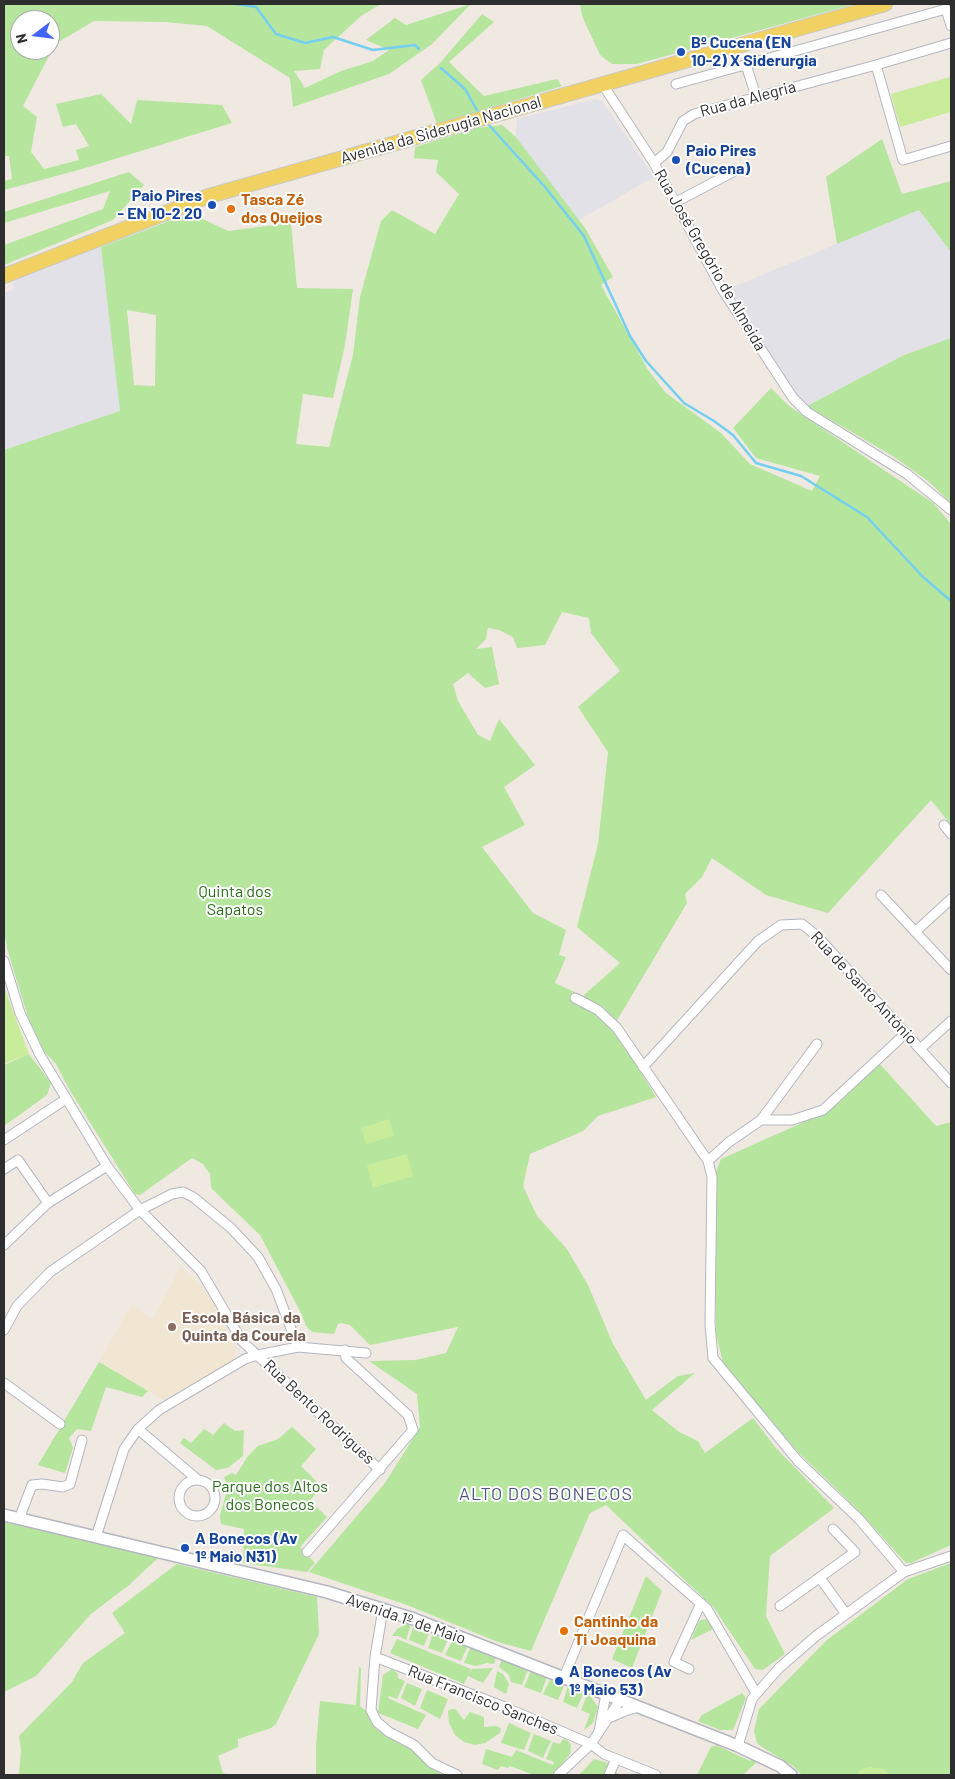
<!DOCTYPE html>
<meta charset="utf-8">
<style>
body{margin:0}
#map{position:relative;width:955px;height:1779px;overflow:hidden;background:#efe9e1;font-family:Barlow,sans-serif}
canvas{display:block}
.frame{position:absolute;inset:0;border:5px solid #2e2e2e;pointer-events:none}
.north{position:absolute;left:10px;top:10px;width:50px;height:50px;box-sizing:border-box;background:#fff;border:1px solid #ababab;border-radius:50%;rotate:255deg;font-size:14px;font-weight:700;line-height:20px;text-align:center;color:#2e2e2e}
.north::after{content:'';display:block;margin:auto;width:18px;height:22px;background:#4264fb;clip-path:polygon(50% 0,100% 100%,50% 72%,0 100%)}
</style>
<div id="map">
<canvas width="955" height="1779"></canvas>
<div class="frame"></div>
<div class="north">N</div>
</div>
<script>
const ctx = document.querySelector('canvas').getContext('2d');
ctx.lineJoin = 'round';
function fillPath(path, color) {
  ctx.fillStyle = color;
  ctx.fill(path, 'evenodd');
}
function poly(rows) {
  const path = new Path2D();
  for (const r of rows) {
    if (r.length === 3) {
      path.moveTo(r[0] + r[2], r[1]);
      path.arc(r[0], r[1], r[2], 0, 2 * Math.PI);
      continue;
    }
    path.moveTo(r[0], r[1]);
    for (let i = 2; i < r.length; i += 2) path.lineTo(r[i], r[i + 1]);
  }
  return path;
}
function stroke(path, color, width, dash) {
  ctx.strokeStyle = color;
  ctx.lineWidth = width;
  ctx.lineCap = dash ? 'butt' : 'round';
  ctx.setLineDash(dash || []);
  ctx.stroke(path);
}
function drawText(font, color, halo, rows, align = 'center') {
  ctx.font = font + ' Barlow,sans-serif';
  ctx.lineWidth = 4;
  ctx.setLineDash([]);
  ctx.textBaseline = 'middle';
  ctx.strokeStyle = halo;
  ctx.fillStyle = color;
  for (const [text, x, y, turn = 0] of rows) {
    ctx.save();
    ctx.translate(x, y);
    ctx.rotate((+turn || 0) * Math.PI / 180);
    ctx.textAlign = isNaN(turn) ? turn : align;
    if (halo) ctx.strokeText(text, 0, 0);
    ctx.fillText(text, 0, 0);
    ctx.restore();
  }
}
const industrial = poly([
 [595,99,602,101,654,177,579,220,516,137,517,119],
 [919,210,951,252,951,338,904,355,807,406,783,376,728,289],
 [101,247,121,411,4,450,4,293,12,290,15,280]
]);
const education = poly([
 [180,1268,198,1282,211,1300,236,1348,232,1361,164,1400,99,1362,132,1304,153,1319]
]);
const green = poly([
 [4,4,381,4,361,16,324,50,320,69,294,71,305,88,341,71,373,61,389,50,366,40,395,18,406,25,471,4,432,44,389,74,293,107,290,78,207,26,166,22,94,21,55,44,23,106,37,117,31,152,44,169,79,160,76,150,89,146,76,124,63,127,56,104,101,94,131,124,137,100,222,105,232,123,82,169,4,190,4,181,12,179,9,156,4,156],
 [20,20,50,20,50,50,20,50],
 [580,4,855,4,637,64,612,64,600,55,582,16],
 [482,14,494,22,449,62,484,96,557,79,562,86,437,124,421,80,440,63],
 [502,125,516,137,585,228,613,277,601,285,648,370,666,393,721,433,750,464,812,491,820,476,756,458,733,428,771,388,789,406,933,503,951,524,951,825,931,800,828,913,766,895,712,858,702,877,685,894,687,903,613,1027,656,1097,598,1116,583,1131,530,1154,523,1186,537,1216,567,1249,588,1285,613,1344,646,1400,678,1376,695,1373,652,1410,679,1432,698,1441,705,1453,753,1418,776,1448,834,1508,770,1556,766,1616,785,1654,763,1670,755,1669,714,1608,606,1505,590,1513,531,1651,498,1642,407,1605,309,1572,385,1483,420,1427,417,1394,369,1361,416,1360,446,1353,458,1327,370,1345,350,1325,341,1323,338,1324,334,1334,312,1332,306,1326,302,1315,260,1235,211,1188,210,1174,203,1164,192,1158,140,1195,135,1194,69,1089,56,1064,41,1048,30,1024,7,948,4,930,4,450,120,411,101,247,190,213,228,231,291,223,297,288,353,289,345,345,333,398,303,394,296,444,329,447,353,355,360,297,381,221,392,210,435,234,459,194,436,172,438,160,414,158,415,147,477,128],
 [127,310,156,315,155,386,134,385],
 [562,612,589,618,591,633,620,671,578,707,608,752,598,844,577,927,620,963,583,996,555,983,566,957,559,955,566,930,533,913,482,847,525,825,504,787,535,765,499,719,490,741,478,735,458,701,453,684,468,673,485,688,499,684,492,647,476,649,486,639,488,628,499,630,513,637,517,648,545,645],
 [882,139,902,194,951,181,951,252,919,210,837,244,826,177],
 [129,172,144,185,113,220,4,265,4,245,103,209,110,191,4,223,4,212],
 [951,338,951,503,928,481,891,455,807,406,904,355],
 [29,1054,51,1083,47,1095,4,1126,4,1065],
 [879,1063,936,1126,951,1122,951,1545,911,1563,906,1563,856,1508,799,1453,724,1367,716,1334,715,1174,721,1159,822,1114],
 [99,1362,148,1391,142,1397,106,1387,91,1431,77,1429,69,1438,73,1448,65,1473,38,1465],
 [224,1423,235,1431,244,1430,243,1456,228,1468,216,1470,180,1443,184,1438,191,1443,204,1429,213,1435],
 [292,1427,316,1449,301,1466,321,1486,310,1501,327,1517,300,1547,315,1563,307,1572,243,1563,244,1529,221,1524,220,1516,225,1497,229,1490,224,1477,232,1473,236,1475,248,1456,258,1446,278,1439],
 [4,1522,158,1558,129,1585,91,1614,36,1676,4,1692],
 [951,1563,951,1775,802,1775,793,1766,762,1747,757,1743,754,1731,759,1709,827,1640,908,1579],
 [177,1564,317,1597,319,1634,276,1724,271,1728,238,1739,238,1747,218,1756,223,1773,230,1775,19,1775,21,1750,19,1736,72,1682,83,1663,125,1633,112,1613],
 [646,1576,662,1591,632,1668,612,1659],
 [704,1619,708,1620,715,1628,691,1640,699,1621],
 [407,1624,411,1624,406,1640,398,1636,392,1636,397,1629],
 [414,1624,430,1630,424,1646,409,1640],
 [433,1633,448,1639,442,1653,428,1648],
 [397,1639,471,1669,469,1674,472,1669,493,1668,483,1683,468,1676,464,1684,390,1653],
 [453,1639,468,1645,461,1661,445,1655],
 [471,1646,496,1657,494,1664,487,1663,476,1666,464,1663],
 [502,1659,528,1669,522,1685,511,1682,509,1675,499,1667],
 [359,1667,361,1668,360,1706,442,1775,316,1775,316,1746,320,1701,356,1705],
 [392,1669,398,1674,398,1678,405,1681,397,1699,389,1696,388,1698,426,1715,418,1729,378,1713,383,1675],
 [497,1671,503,1674,509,1684,506,1694,494,1687],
 [531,1671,547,1677,541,1693,524,1687],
 [550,1680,564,1686,558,1700,543,1694],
 [407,1683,422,1689,415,1706,401,1698],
 [568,1686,584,1692,577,1708,563,1702],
 [427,1690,448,1699,440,1719,420,1708],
 [588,1693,598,1707,593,1723,584,1730,590,1714,581,1710],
 [742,1693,746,1698,733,1730,720,1730,698,1721,702,1715],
 [451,1709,455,1709,464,1720,470,1712,484,1717,484,1727,496,1726,501,1728,500,1733,485,1743,475,1745,464,1742,455,1735,449,1723,448,1711],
 [509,1723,531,1733,524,1750,501,1743],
 [534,1734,551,1741,543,1758,528,1751],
 [563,1739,567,1740,571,1745,570,1754,553,1775,534,1775,510,1766,508,1768,501,1766,498,1770,482,1764,486,1749,512,1757,516,1750,553,1765,554,1762,546,1759,553,1742,560,1744],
 [716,1745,750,1761,753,1757,759,1760,743,1775,697,1775,711,1747],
 [594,1759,608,1763,619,1775,579,1775]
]);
const pitch = poly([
 [950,77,951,112,900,127,891,94],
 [4,987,29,1054,4,1064],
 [389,1119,394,1136,366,1144,361,1128],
 [407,1154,413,1176,373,1188,367,1165],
 [869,1767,884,1769,891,1775,858,1775,860,1770]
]);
const stream = poly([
 [236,4,256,7,276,34,305,43,333,37,373,50,415,45,419,49],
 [441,68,465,89,478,112],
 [489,125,545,187,584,236,630,336,646,361,684,403,714,421,733,435,756,463,801,476,867,517,923,577,951,601]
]);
const minor = poly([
 [746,65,756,96],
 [876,65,903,160,951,146],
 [676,84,946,9,951,26],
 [603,85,654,163,722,289,793,398,807,412,907,474,951,510],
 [654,163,667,152,683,121,694,114,876,65,951,43],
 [676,202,733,172],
 [944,825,951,834],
 [881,895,951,970],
 [915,932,951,899],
 [4,961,20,1013,40,1055,107,1166,140,1210,201,1271,242,1341,380,1470],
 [575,998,598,1010,617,1028,708,1161,712,1177,710,1324,713,1358,798,1461,859,1519,904,1572],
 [920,1049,951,1021],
 [643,1067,758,941,781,925,802,924,817,936,951,1083],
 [761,1120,817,1044],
 [4,1140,66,1099],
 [708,1161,729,1142,761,1120,792,1120,823,1110,906,1033],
 [4,1169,18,1160,48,1203],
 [4,1245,48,1203,107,1166],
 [4,1330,17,1306,50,1272,140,1210,172,1194,183,1192,193,1197,231,1228,258,1257,276,1289,298,1347],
 [4,1383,60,1424],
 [138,1429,198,1480],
 [197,1498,18],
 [19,1519,32,1485,42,1484,63,1487,70,1484,82,1440],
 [96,1537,124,1449,138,1429,159,1410,245,1359,258,1355,298,1347,366,1353],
 [307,1552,413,1430,408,1415,346,1358,345,1350],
 [820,1578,846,1614],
 [780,1606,855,1552,833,1529],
 [383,1609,375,1657,371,1710,377,1722,389,1732,414,1745,432,1763,457,1775],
 [375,1657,502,1706,591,1744,604,1754,656,1775],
 [689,1669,674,1662,701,1603],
 [564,1677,623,1535,707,1609,756,1693],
 [609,1718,625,1711,639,1707],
 [599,1731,606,1694],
 [738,1746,752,1699,779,1668,816,1636,904,1572,951,1556],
 [558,1775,591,1744,620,1700],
 [609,1775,616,1759]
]);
const tertiary = poly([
 [4,1515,327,1592,414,1619,738,1746,780,1766,791,1775]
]);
const primary = poly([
 [4,276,209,196,885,4]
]);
const markers = [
 [681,52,5,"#1a4fb4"],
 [676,160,5,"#1a4fb4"],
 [212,205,5,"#1a4fb4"],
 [231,209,5,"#e8710a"],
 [172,1327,5,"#8d6e63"],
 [185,1548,5,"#1a4fb4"],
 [564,1631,5,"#e8710a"],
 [559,1681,5,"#1a4fb4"]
];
const transitNames = [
 ["Bº Cucena (EN",691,43],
 ["10-2) X Siderurgia",691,61],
 ["Paio Pires",686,151],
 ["(Cucena)",686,169],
 ["Paio Pires",202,196,"right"],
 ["- EN 10-2 20",202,214,"right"],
 ["A Bonecos (Av",195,1539],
 ["1º Maio N31)",195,1557],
 ["A Bonecos (Av",569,1672],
 ["1º Maio 53)",569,1690]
];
const streetNames = [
 ["Rua da Alegria",748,99,-15],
 ["Avenida da Siderugia Nacional",441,130,-16],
 ["Rua José Gregório de Almeida",710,260,60],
 ["Rua de Santo António",864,988,47],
 ["Rua Bento Rodrigues",319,1412,43],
 ["Avenida 1º de Maio",406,1619,19],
 ["Rua Francisco Sanches",483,1700,22]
];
const foodNames = [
 ["Tasca Zé",241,200],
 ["dos Queijos",241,218],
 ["Cantinho da",574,1622],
 ["Ti Joaquina",574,1640]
];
const parkNames = [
 ["Quinta dos",235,892],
 ["Sapatos",235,910],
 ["Parque dos Altos",270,1487],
 ["dos Bonecos",270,1505]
];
const educationNames = [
 ["Escola Básica da",182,1318],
 ["Quinta da Courela",182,1336]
];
const neighbourhoodNames = [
 ["ALTO DOS BONECOS",546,1494]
];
fillPath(industrial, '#e3e1e8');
fillPath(education, '#f0e6d1');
fillPath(green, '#b6e59e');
fillPath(pitch, '#c9ec9a');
stroke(stream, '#75cff0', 2.5);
stroke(minor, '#b4b7c1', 11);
stroke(tertiary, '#b4b7c1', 14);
stroke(primary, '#c9c9c9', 16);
stroke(minor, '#fff', 9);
stroke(tertiary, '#fff', 11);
stroke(primary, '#f2d163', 14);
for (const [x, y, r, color] of markers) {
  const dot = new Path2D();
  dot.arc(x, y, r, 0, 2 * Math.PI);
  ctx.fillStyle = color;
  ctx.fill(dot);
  stroke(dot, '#fff', 2);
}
drawText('bold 16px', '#164399', '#fff', transitNames, 'left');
drawText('16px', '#2e2e2e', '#fff', streetNames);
drawText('bold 16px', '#c56008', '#fff', foodNames, 'left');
drawText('16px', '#2c6e1b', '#fff', parkNames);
drawText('bold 16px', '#785e54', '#fff', educationNames, 'left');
ctx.letterSpacing = '1px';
drawText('18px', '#4d5680', '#fff', neighbourhoodNames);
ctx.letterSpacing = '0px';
</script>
